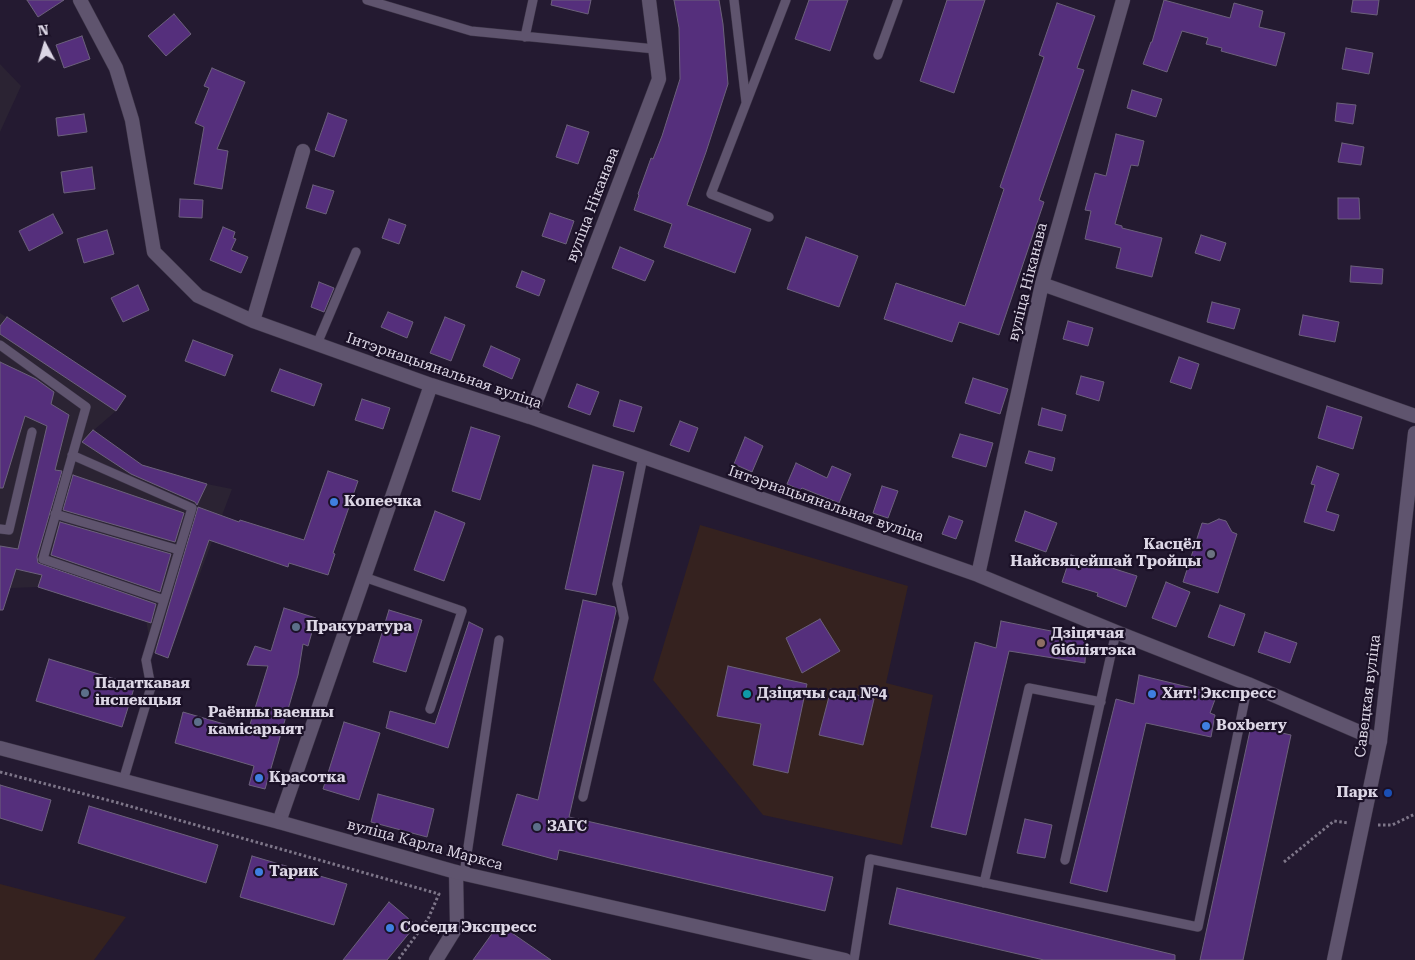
<!DOCTYPE html>
<meta charset="utf-8">
<style>
body{margin:0}
#map{position:relative;width:1415px;height:960px;overflow:hidden;background:#241a31;font-family:"Roboto Serif",serif}
canvas{display:block}
.north{position:absolute;left:20px;top:20px;width:50px;height:50px;-webkit-text-stroke:4px #1b1127;paint-order:stroke;rotate:354deg;font-size:14px;font-weight:700;line-height:20px;text-align:center;color:#dcd6e5}
.north::after{content:'';display:block;margin:auto;width:18px;height:22px;background:#dcd6e5;clip-path:polygon(50% 0,100% 100%,50% 72%,0 100%)}
</style>
<div id="map">
<canvas width="1415" height="960"></canvas>
<div class="north">N</div>
</div>
<script>
const ctx = document.querySelector('canvas').getContext('2d');
ctx.lineJoin = 'round';
function fillPath(path, color) {
  ctx.fillStyle = color;
  ctx.fill(path, 'evenodd');
}
function poly(rows) {
  const path = new Path2D();
  for (const r of rows) {
    path.moveTo(r[0], r[1]);
    for (let i = 2; i < r.length; i += 2) path.lineTo(r[i], r[i + 1]);
  }
  return path;
}
function stroke(path, color, width, dash) {
  ctx.strokeStyle = color;
  ctx.lineWidth = width;
  ctx.lineCap = dash ? 'butt' : 'round';
  ctx.setLineDash(dash || []);
  ctx.stroke(path);
}
function drawText(font, color, halo, rows, align = 'center') {
  ctx.font = font + ' "Roboto Serif",serif';
  ctx.lineWidth = 4.5;
  ctx.setLineDash([]);
  ctx.textBaseline = 'middle';
  ctx.strokeStyle = halo;
  ctx.fillStyle = color;
  for (const [text, x, y, turn = 0] of rows) {
    ctx.save();
    ctx.translate(x, y);
    ctx.rotate((+turn || 0) * Math.PI / 180);
    ctx.textAlign = isNaN(turn) ? turn : align;
    if (halo) ctx.strokeText(text, 0, 0);
    ctx.fillText(text, 0, 0);
    ctx.restore();
  }
}
const industrial = poly([
 [0,64,21,86,0,132],
 [0,313,126,396,116,411,94,430,142,465,207,484,232,489,168,658,152,652,146,621,38,587,10,588,6,601,0,599]
]);
const education = poly([
 [700,525,908,586,886,683,933,695,902,845,763,815,653,680],
 [0,884,126,917,94,960,0,960]
]);
const building = poly([
 [27,0,64,0,38,17,27,0],
 [552,0,591,0,588,14,551,5,552,0],
 [674,0,719,0,723,24,728,84,706,152,687,205,751,229,735,273,664,247,672,224,634,210,639,195,638,194,651,158,653,159,662,136,680,79,679,28,674,0],
 [809,0,848,0,830,51,795,39,809,0],
 [947,0,985,0,954,93,920,81,947,0],
 [1164,0,1230,18,1234,3,1263,11,1259,27,1285,33,1276,66,1221,51,1222,48,1206,44,1208,38,1182,31,1167,72,1143,64,1151,42,1152,42,1164,0],
 [1353,0,1379,0,1377,15,1351,12,1353,0],
 [1057,3,1095,16,1077,68,1084,70,1039,200,1044,202,999,335,959,322,952,342,884,319,896,283,965,306,1004,189,1000,187,1044,57,1039,55,1057,3],
 [174,14,191,34,166,56,148,36,174,14],
 [82,36,90,59,64,68,56,45,82,36],
 [1346,48,1373,53,1369,74,1342,69,1346,48],
 [212,68,245,82,217,149,228,151,222,189,194,184,204,127,195,123,209,88,204,86,212,68],
 [1132,90,1162,99,1156,117,1127,108,1132,90],
 [1337,103,1356,105,1353,124,1335,121,1337,103],
 [328,113,347,120,334,157,315,150,328,113],
 [84,114,87,132,58,136,56,118,84,114],
 [567,125,589,132,578,164,556,157,567,125],
 [1116,134,1144,141,1138,166,1131,165,1115,224,1122,226,1122,228,1162,238,1152,277,1116,268,1121,248,1085,239,1091,211,1085,210,1095,173,1106,176,1116,134],
 [1342,143,1364,147,1361,165,1338,162,1342,143],
 [92,167,95,189,64,193,61,172,92,167],
 [313,185,334,191,326,214,306,208,313,185],
 [1338,198,1359,198,1360,219,1338,219,1338,198],
 [180,199,203,200,202,218,179,217,180,199],
 [550,213,574,221,566,244,542,236,550,213],
 [53,214,63,233,29,251,19,231,53,214],
 [389,219,406,225,399,244,382,238,389,219],
 [223,227,235,232,233,238,236,239,231,250,248,257,241,273,210,260,223,227],
 [107,230,114,254,84,263,77,239,107,230],
 [1201,235,1226,243,1220,261,1195,253,1201,235],
 [806,237,858,256,839,307,787,289,806,237],
 [620,247,654,261,645,281,612,268,620,247],
 [1351,266,1383,269,1382,284,1350,282,1351,266],
 [522,271,545,280,539,296,516,287,522,271],
 [319,282,334,288,324,312,311,307,319,282],
 [138,285,149,310,123,322,111,298,138,285],
 [1212,302,1240,309,1234,329,1207,322,1212,302],
 [388,312,413,322,407,338,381,327,388,312],
 [1303,315,1339,322,1335,342,1299,335,1303,315],
 [7,317,126,396,116,411,0,334,0,326,7,317],
 [445,317,465,325,451,361,430,353,445,317],
 [1068,321,1093,328,1088,346,1063,339,1068,321],
 [193,340,233,355,225,376,185,361,193,340],
 [491,346,520,359,512,379,483,366,491,346],
 [1179,357,1199,364,1191,389,1170,382,1179,357],
 [0,362,36,379,54,392,51,404,69,415,55,470,62,471,37,557,38,563,156,604,151,623,38,587,42,575,16,569,3,610,0,610,0,546,18,549,47,426,25,416,3,488,0,488,0,362],
 [280,369,322,384,314,406,271,391,280,369],
 [1081,376,1104,382,1099,401,1076,394,1081,376],
 [973,378,1008,389,1000,414,965,403,973,378],
 [577,384,599,392,590,415,568,407,577,384],
 [362,399,390,408,383,429,355,420,362,399],
 [620,400,642,407,634,432,613,426,620,400],
 [1327,406,1362,417,1353,449,1318,438,1327,406],
 [1042,408,1066,415,1062,431,1038,425,1042,408],
 [680,421,698,428,689,452,670,445,680,421],
 [471,427,500,436,480,500,452,491,471,427],
 [93,430,142,465,207,484,197,505,195,502,131,474,82,442,93,430],
 [960,434,993,443,986,467,952,457,960,434],
 [745,437,763,446,752,472,734,464,745,437],
 [1029,451,1055,458,1052,471,1025,463,1029,451],
 [796,463,827,478,832,466,851,474,839,503,802,488,800,490,787,484,796,463],
 [593,465,624,472,596,595,565,589,593,465],
 [1317,466,1339,474,1326,511,1339,515,1334,531,1304,522,1315,485,1311,484,1317,466],
 [328,471,358,481,333,553,335,554,328,575,289,563,288,567,209,540,168,658,155,653,198,507,239,522,240,520,304,540,328,471],
 [73,475,184,513,175,542,63,510,73,475],
 [882,486,898,491,888,518,873,513,882,486],
 [435,511,465,523,444,581,414,570,435,511],
 [1025,511,1057,523,1046,552,1015,541,1025,511],
 [949,516,963,521,956,539,942,534,949,516],
 [1219,519,1226,521,1232,532,1237,534,1218,593,1183,582,1202,523,1208,524,1219,519],
 [60,522,171,554,160,592,51,555,60,522],
 [1071,555,1137,576,1126,607,1097,596,1098,593,1062,582,1071,555],
 [1166,582,1190,592,1176,627,1152,618,1166,582],
 [583,600,615,607,616,611,569,817,833,877,825,911,559,850,557,860,502,845,517,794,538,800,583,600],
 [1220,605,1245,614,1234,646,1208,637,1220,605],
 [284,608,316,618,308,646,303,644,298,675,265,789,249,785,254,766,175,743,183,712,248,731,268,666,247,665,255,646,271,651,284,608],
 [389,610,422,620,406,672,373,662,389,610],
 [820,619,840,651,802,673,786,638,820,619],
 [1001,621,1086,638,1085,663,1009,651,966,835,931,827,975,642,996,648,1001,621],
 [469,622,483,629,448,748,386,728,390,711,435,724,469,622],
 [1265,632,1297,643,1290,663,1258,652,1265,632],
 [49,659,135,685,122,727,36,701,49,659],
 [728,666,807,684,788,773,753,765,761,724,717,716,728,666],
 [1139,675,1217,694,1210,713,1215,715,1211,737,1146,723,1107,892,1070,883,1116,699,1134,704,1139,675],
 [831,689,874,699,863,745,819,735,831,689],
 [344,722,380,733,359,800,323,789,344,722],
 [1251,726,1291,735,1243,960,1200,960,1251,726],
 [0,785,51,800,42,831,0,818,0,785],
 [378,794,434,809,427,837,371,822,378,794],
 [89,806,218,845,206,883,78,843,89,806],
 [1025,819,1052,825,1045,858,1017,853,1025,819],
 [252,856,347,884,334,925,240,897,252,856],
 [897,888,1175,955,1175,960,1044,960,889,924,897,888],
 [389,902,416,925,387,960,343,960,389,902],
 [499,924,551,960,473,960,499,924]
]);
const path = poly([
 [0,772,115,802,439,894,428,919,398,960],
 [1378,825,1392,825,1415,814],
 [1284,862,1334,821,1349,823]
]);
const service = poly([
 [367,0,471,31,655,49],
 [734,0,746,102],
 [525,37,533,0],
 [878,55,898,0],
 [769,217,711,194,786,0],
 [317,344,356,252],
 [0,345,86,407,43,559,164,600],
 [72,455,192,508,146,660,151,687,123,781],
 [55,514,179,550],
 [0,529,9,530,32,432],
 [364,577,462,611,430,709],
 [583,797,624,618,617,584,643,457],
 [1065,860,1116,632],
 [464,874,499,640],
 [984,883,1029,688,1101,702],
 [854,960,870,859,1198,927,1248,684]
]);
const minor = poly([
 [80,0,116,68,132,120,154,252,198,296,253,321,431,385,530,417,978,575,1116,632,1248,684,1380,741],
 [1042,284,1415,416],
 [253,321,303,151],
 [530,417,659,79,649,0],
 [978,575,1042,284,1123,0],
 [279,822,431,385],
 [436,960,457,926,456,872]
]);
const secondary = poly([
 [0,748,279,822,456,872,845,960],
 [1334,960,1380,741,1415,433]
]);
const markers = [
 [334,502,5,"#3f7fe0"],
 [1211,554,5,"#6b7280"],
 [296,627,5,"#5c6f8a"],
 [1041,643,5,"#8d6e63"],
 [85,693,5,"#5c6f8a"],
 [747,694,5,"#0f9aa8"],
 [1152,694,5,"#3f7fe0"],
 [198,722,5,"#5c6f8a"],
 [1206,726,5,"#3f7fe0"],
 [259,778,5,"#3f7fe0"],
 [1388,793,5,"#1a4fb4"],
 [537,827,5,"#5c6f8a"],
 [259,872,5,"#3f7fe0"],
 [390,928,5,"#3f7fe0"]
];
const streetNames = [
 ["вуліца Ніканава",593,205,-69],
 ["вуліца Ніканава",1028,282,-76],
 ["Інтэрнацыянальная вуліца",444,371,19],
 ["Інтэрнацыянальная вуліца",826,504,19],
 ["Савецкая вуліца",1368,696,-83],
 ["вуліца Карла Маркса",425,845,15]
];
const poiNames = [
 ["Копеечка",344,502],
 ["Касцёл",1201,545,"right"],
 ["Найсвяцейшай Тройцы",1201,562,"right"],
 ["Пракуратура",306,627],
 ["Дзіцячая",1051,634],
 ["бібліятэка",1051,651],
 ["Падаткавая",95,684],
 ["інспекцыя",95,701],
 ["Дзіцячы сад №4",757,694],
 ["Хит! Экспресс",1162,694],
 ["Раённы ваенны",208,713],
 ["камісарыят",208,730],
 ["Boxberry",1216,726],
 ["Красотка",269,778],
 ["Парк",1378,793,"right"],
 ["ЗАГС",547,827],
 ["Тарик",269,872],
 ["Соседи Экспресс",400,928]
];
fillPath(industrial, '#2b2333');
fillPath(education, '#35221f');
fillPath(building, '#552f7c');
stroke(building, '#6c617b', 1);
stroke(service, '#3b3345', 10);
stroke(minor, '#3b3345', 15);
stroke(secondary, '#3b3345', 15);
stroke(path, '#7e7689', 3, [2.5, 2.5]);
stroke(service, '#5f546e', 9);
stroke(minor, '#5f546e', 14);
stroke(secondary, '#5f546e', 14);
for (const [x, y, r, color] of markers) {
  const dot = new Path2D();
  dot.arc(x, y, r, 0, 2 * Math.PI);
  ctx.fillStyle = color;
  ctx.fill(dot);
  stroke(dot, '#1b1127', 2);
}
drawText('15px', '#dcd6e5', '#1b1127', streetNames);
drawText('bold 15px', '#dcd6e5', '#1b1127', poiNames, 'left');
</script>
